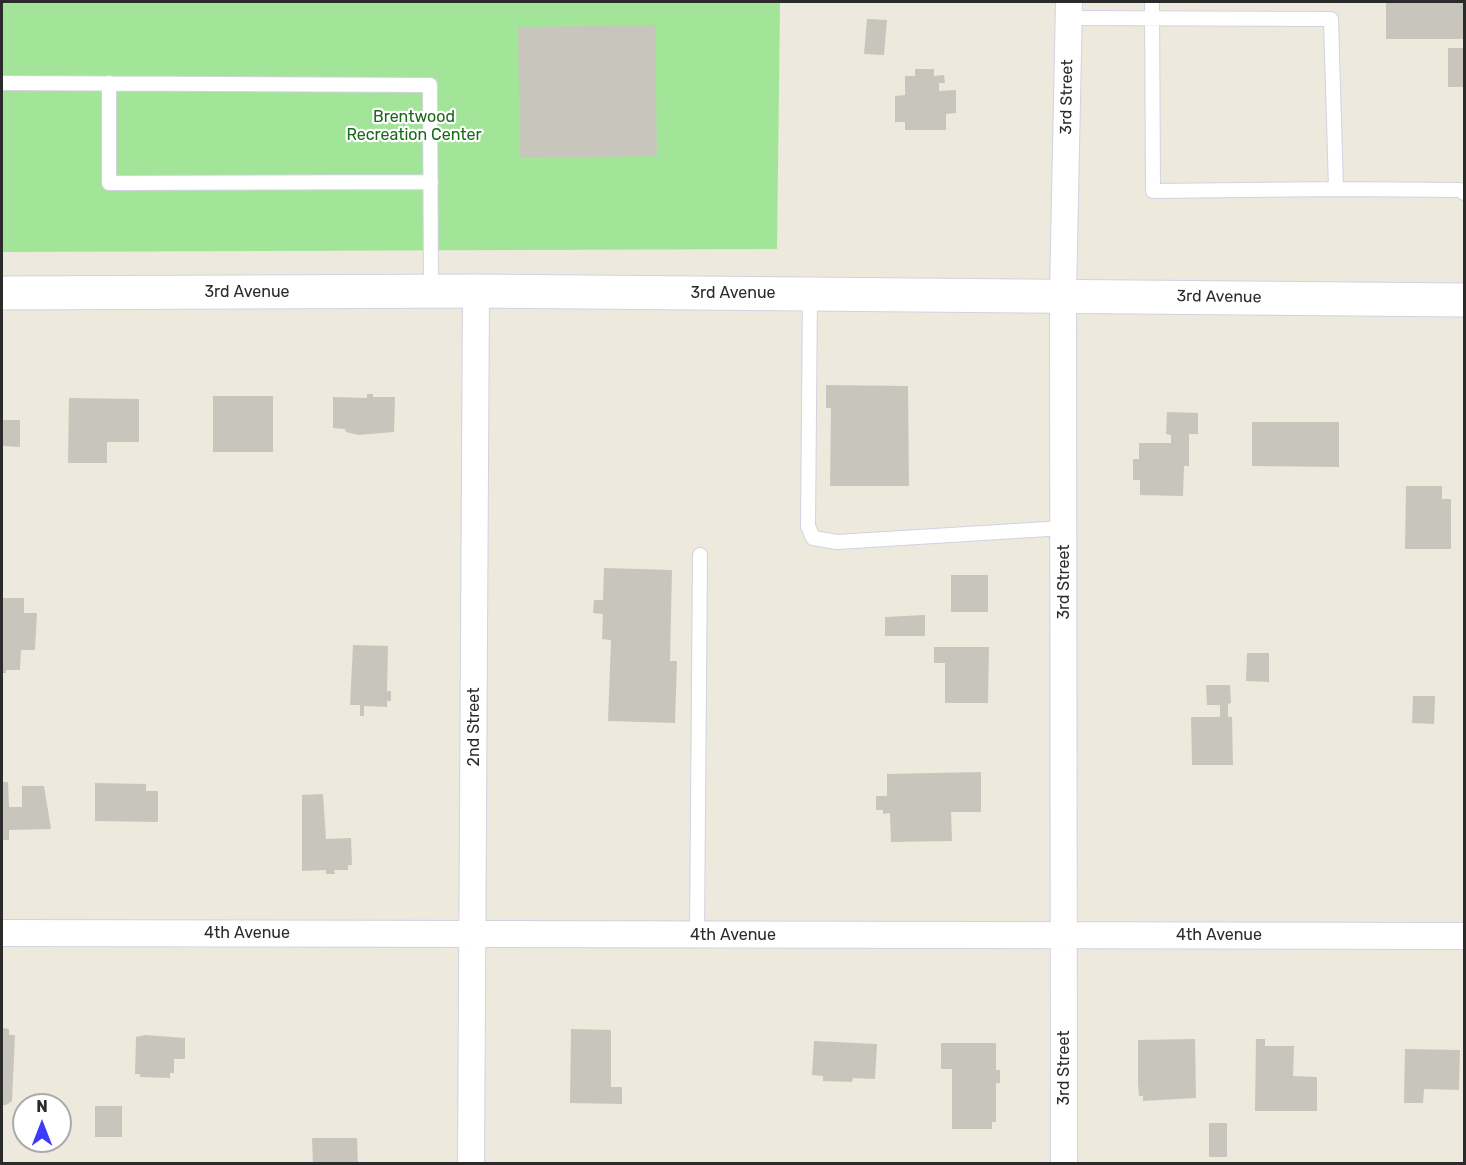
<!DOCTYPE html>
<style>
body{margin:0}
#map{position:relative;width:1466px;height:1165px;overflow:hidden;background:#ede9dc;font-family:Rubik,sans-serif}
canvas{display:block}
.frame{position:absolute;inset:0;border:3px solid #2b2b2b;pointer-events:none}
.north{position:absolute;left:12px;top:1093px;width:60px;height:60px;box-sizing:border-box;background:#fff;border:2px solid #aaa;border-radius:50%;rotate:0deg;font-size:16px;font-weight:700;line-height:24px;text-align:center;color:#2b2b2b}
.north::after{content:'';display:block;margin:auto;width:21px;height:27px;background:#3e3afc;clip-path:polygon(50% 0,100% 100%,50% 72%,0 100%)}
</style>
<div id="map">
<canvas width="1466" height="1165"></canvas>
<div class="frame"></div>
<div class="north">N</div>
</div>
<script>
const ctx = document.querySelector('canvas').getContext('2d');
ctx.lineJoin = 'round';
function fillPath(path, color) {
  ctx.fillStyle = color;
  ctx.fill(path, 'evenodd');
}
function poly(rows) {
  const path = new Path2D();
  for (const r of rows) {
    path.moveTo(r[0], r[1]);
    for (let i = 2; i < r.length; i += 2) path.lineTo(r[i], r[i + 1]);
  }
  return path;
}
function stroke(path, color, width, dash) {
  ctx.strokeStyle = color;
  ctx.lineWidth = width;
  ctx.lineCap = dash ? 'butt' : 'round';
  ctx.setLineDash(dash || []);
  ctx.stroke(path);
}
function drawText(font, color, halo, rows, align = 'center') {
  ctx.font = font + ' Rubik,sans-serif';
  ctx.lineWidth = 4.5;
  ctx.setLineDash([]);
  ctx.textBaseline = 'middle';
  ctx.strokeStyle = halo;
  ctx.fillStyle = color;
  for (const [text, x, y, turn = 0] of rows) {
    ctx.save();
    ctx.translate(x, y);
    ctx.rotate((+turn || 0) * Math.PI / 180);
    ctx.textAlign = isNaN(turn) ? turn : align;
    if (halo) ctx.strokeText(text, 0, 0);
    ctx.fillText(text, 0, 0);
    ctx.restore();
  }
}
const green = poly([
 [2,2,780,2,777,249,2,252]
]);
const building = poly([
 [1386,2,1464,2,1464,39,1386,39],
 [867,19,887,20,884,55,864,54],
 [655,25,657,156,520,158,518,27],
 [1448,48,1464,48,1464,87,1448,87],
 [915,69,934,69,934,76,944,75,945,83,939,83,939,91,956,90,956,113,946,114,946,130,905,130,905,122,895,122,895,96,905,95,905,76,915,76],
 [826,385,908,386,909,486,830,486,831,408,826,408],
 [367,394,373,394,373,397,395,397,394,432,358,435,346,432,345,429,333,428,333,397,367,398],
 [213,396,273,396,273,452,213,452],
 [69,398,139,399,139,442,107,442,107,463,68,463],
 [1167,412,1198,413,1198,434,1189,434,1189,466,1184,466,1183,496,1140,495,1140,480,1133,480,1133,459,1139,459,1139,443,1171,443,1171,435,1166,434],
 [2,420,20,420,20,447,2,446],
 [1252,422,1339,422,1339,467,1252,466],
 [1406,486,1442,486,1442,499,1451,499,1451,549,1405,549],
 [604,568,672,570,670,661,677,661,675,723,608,721,611,640,602,639,603,614,593,613,594,600,603,600],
 [951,575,988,575,988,612,951,612],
 [2,598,24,598,24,613,37,613,35,650,21,650,20,670,6,670,6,673,2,673],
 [925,615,925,636,885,636,885,617],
 [353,645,388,646,387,691,391,691,391,701,387,701,387,707,364,706,364,716,360,716,360,705,350,705],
 [934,647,989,647,988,703,945,703,945,663,934,663],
 [1247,653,1269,653,1269,682,1246,681],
 [1206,685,1230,685,1231,703,1228,704,1228,717,1232,717,1233,765,1192,765,1191,717,1220,717,1220,705,1207,705],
 [1413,696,1435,696,1434,724,1412,723],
 [981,772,981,812,951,812,952,841,891,842,890,813,883,814,883,810,876,810,876,796,887,796,887,774],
 [2,782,8,782,9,807,22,807,22,786,44,786,51,829,9,830,9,840,2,840],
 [95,783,146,784,146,791,158,791,158,822,95,821],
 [323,794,326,839,351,838,352,865,348,865,348,870,334,870,335,874,326,874,326,870,302,871,302,795],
 [2,1028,9,1029,9,1035,15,1035,12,1101,6,1105,2,1105],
 [571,1029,611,1030,611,1087,622,1087,622,1104,570,1103],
 [145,1035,185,1038,185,1059,174,1059,174,1073,170,1073,170,1078,140,1077,140,1074,135,1074,136,1037],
 [1195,1039,1196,1098,1143,1101,1143,1096,1139,1096,1138,1082,1138,1040],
 [1256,1039,1265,1039,1265,1046,1294,1046,1293,1076,1317,1077,1317,1111,1255,1111],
 [814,1041,877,1044,875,1079,853,1078,852,1082,823,1081,823,1076,812,1075],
 [941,1043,996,1043,996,1070,1000,1070,1000,1083,996,1083,996,1122,992,1122,992,1129,952,1129,952,1069,941,1069],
 [1405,1049,1460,1050,1459,1090,1424,1089,1423,1103,1404,1103],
 [95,1106,122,1106,122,1137,95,1137],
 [1209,1123,1227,1123,1227,1157,1209,1157],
 [312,1138,357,1138,358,1164,313,1164]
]);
const service = poly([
 [1152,2,1153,191,1336,189],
 [1069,18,1331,19,1336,189,1460,190,1464,193],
 [2,83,430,85,431,291],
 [109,83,109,183,431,182],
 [810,293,808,526,813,538,837,542,1064,528],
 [697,936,700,555]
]);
const minor = poly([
 [2,933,1464,936],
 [471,1164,476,291],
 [1064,1164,1063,295,1069,2]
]);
const tertiary = poly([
 [2,293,476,291,1464,300]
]);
const streetNames = [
 ["3rd Street",1067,97,-89],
 ["3rd Avenue",247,292],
 ["3rd Avenue",733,293],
 ["3rd Avenue",1219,297,1],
 ["3rd Street",1064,582,-90],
 ["2nd Street",474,727,-90],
 ["4th Avenue",247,933],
 ["4th Avenue",733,935],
 ["4th Avenue",1219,935],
 ["3rd Street",1064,1068,-90]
];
const parkNames = [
 ["Brentwood",414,117],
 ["Recreation Center",414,135]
];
fillPath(green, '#a2e498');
fillPath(building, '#c8c6bc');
stroke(service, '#d2d2e3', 16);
stroke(minor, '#d2d2e3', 28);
stroke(tertiary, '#d2d2e3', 35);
stroke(service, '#fff', 14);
stroke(minor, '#fff', 26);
stroke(tertiary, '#fff', 33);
drawText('16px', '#2b2b2b', '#fff', streetNames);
drawText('16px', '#196919', '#fff', parkNames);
</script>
